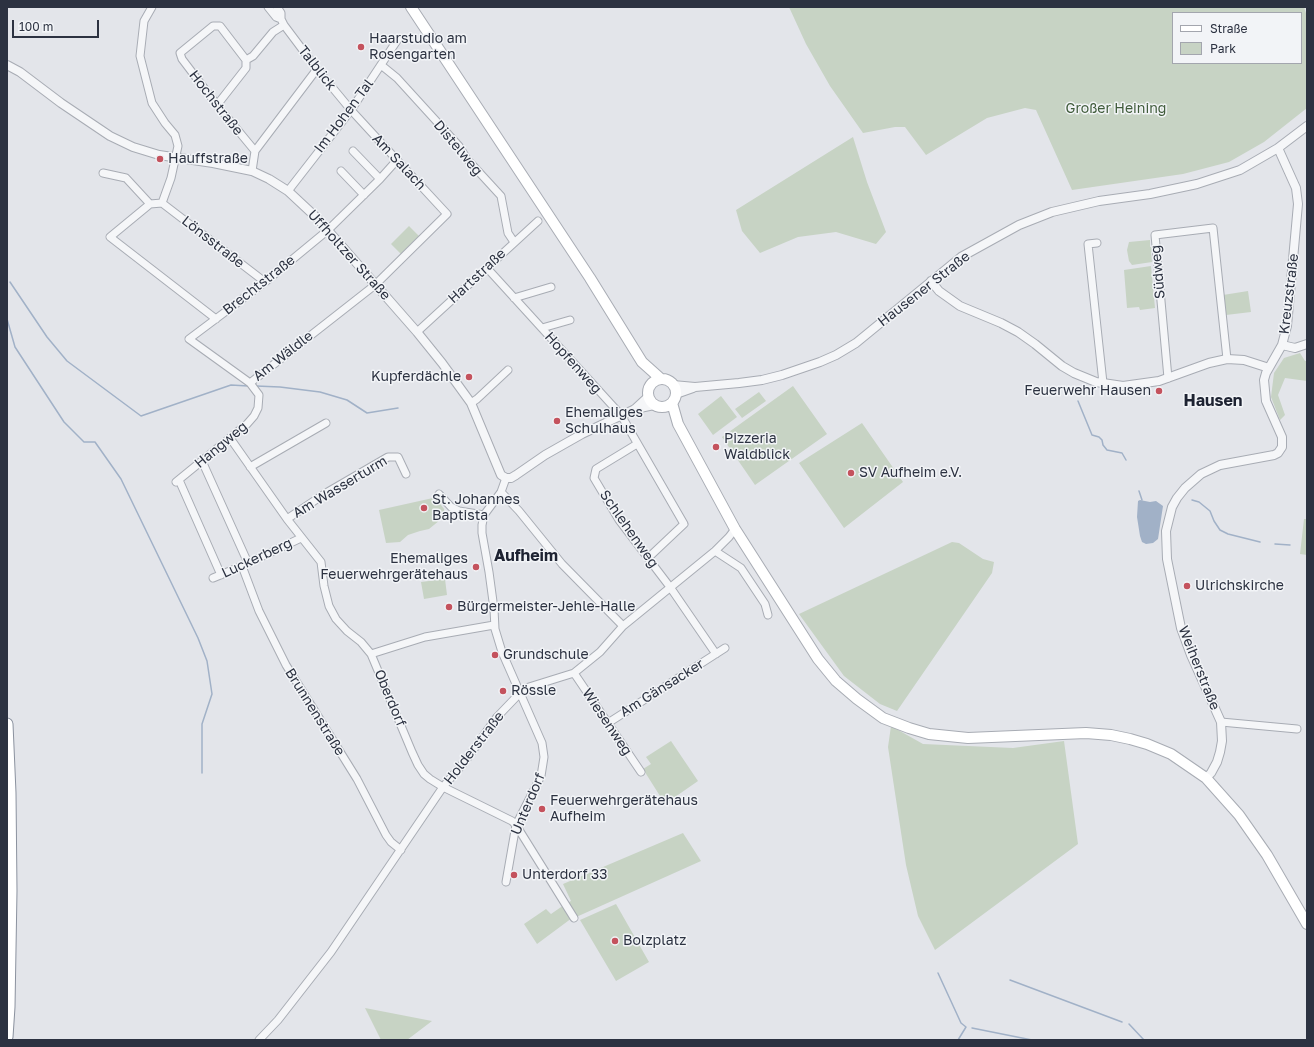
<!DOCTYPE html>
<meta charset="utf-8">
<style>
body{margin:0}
#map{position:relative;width:1314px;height:1047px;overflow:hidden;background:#e3e5ea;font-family:"Golos Text",sans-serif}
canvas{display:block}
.frame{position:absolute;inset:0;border:8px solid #2c3241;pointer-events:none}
.legend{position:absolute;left:1172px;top:12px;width:130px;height:52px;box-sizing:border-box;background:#f2f4f7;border:1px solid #a3a6ae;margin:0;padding:5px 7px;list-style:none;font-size:12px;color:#2c3241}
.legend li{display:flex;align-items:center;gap:8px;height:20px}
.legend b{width:20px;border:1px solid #a3a6ae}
.scale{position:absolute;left:12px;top:20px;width:87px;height:18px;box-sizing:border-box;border:2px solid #2c3241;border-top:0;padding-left:5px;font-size:12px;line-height:14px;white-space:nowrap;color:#2c3241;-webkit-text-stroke:3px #f2f4f7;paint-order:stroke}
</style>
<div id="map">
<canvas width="1314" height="1047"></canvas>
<div class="frame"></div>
<ul class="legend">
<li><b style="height:5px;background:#fff"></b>Straße</li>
<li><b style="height:11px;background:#c7d3c4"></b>Park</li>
</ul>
<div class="scale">100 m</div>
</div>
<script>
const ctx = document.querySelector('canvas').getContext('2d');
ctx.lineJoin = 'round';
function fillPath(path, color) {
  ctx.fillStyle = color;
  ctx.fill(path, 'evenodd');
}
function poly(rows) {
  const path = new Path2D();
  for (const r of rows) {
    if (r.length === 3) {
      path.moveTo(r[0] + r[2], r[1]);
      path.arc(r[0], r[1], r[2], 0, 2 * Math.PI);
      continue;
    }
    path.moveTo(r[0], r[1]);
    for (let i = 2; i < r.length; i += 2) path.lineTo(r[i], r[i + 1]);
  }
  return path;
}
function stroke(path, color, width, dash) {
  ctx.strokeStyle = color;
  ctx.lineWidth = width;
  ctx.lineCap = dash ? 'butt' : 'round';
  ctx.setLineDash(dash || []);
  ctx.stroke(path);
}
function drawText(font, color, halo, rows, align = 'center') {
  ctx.font = font + ' "Golos Text",sans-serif';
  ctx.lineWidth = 3;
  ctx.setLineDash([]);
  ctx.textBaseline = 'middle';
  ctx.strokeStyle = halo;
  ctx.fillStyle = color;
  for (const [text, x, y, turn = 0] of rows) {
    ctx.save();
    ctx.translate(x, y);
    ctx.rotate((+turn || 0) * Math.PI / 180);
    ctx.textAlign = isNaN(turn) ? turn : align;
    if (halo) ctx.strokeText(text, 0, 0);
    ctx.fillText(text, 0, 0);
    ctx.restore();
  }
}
const green = poly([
 [789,7,1304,7,1307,16,1307,108,1264,142,1229,162,1183,174,1072,190,1036,110,1025,108,987,118,926,155,905,127,895,127,863,133,830,86,806,44],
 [1173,13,1301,13,1301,63,1173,63],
 [853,137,867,182,886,232,876,244,836,232,798,237,760,253,742,231,736,210],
 [409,226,419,236,401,254,391,244],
 [1150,240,1150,247,1153,247,1153,251,1151,252,1152,262,1132,265,1129,261,1127,250,1129,242],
 [1151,266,1155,308,1140,310,1139,307,1127,308,1124,270],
 [1248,291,1251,312,1226,315,1223,295],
 [1300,353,1305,361,1307,361,1307,381,1285,378,1278,395,1285,415,1280,420,1271,397,1274,373,1284,358],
 [793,386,827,434,755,485,722,437],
 [759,392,766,401,742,418,735,409],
 [721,396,737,417,713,435,698,414],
 [862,423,903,482,844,528,799,463],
 [433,498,438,501,444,509,445,516,429,529,420,531,408,535,400,542,386,543,379,510],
 [1304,519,1307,519,1307,555,1300,554],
 [952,542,959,543,983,559,994,562,992,573,897,711,880,704,844,676,799,614],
 [445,579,447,595,424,599,421,582],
 [891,726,923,744,1013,748,1064,741,1078,844,935,950,918,916,906,865,888,747],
 [671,741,698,781,665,804,643,769,651,764,646,757],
 [683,833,701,861,574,918,565,904,571,901,563,884],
 [616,904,649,962,616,981,580,920],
 [564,905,572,918,537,944,524,924,546,909,551,914],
 [365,1008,432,1021,407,1040,381,1040]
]);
const water = poly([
 [1140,500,1150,502,1156,501,1163,506,1158,539,1153,543,1146,544,1142,542,1140,536,1137,517,1138,501]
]);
const stream = poly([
 [10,282,47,337,67,361,141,416,231,385,248,386],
 [7,319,15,347,64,422,84,442,95,442,121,479,198,638,207,661,212,694,202,724,202,773],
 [256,386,280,387,320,392,347,400,367,413,398,408],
 [1078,401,1092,435,1099,437,1102,440,1103,445,1107,450,1122,453,1126,460],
 [1139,491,1142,500],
 [1192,500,1199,502,1210,511,1214,521,1220,530,1228,534,1260,542],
 [1275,544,1290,545],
 [938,973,961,1023,966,1027,958,1040],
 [1010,980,1122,1022],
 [1129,1024,1144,1040],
 [972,1028,1032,1040]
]);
const minor = poly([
 [152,7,144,21,140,56,152,103,165,123,175,135,178,146,171,178,162,203,150,204,110,237,216,319],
 [268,7,276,17,281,19],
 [277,7,281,13,281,19,284,25,317,69,351,110,397,160,447,214,375,285,250,383,189,339,265,282,328,230,380,179,397,160],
 [246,60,253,56,273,32,284,25],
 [381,65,397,78,459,146,467,159,501,196,508,233,514,242],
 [217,105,246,68,246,60,220,26,213,26,180,53,182,59,217,105,255,151],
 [353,151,380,179],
 [252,171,255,151,317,69],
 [341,171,364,195],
 [103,173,126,178,150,204],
 [288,191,351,110,398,39],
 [162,203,265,282],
 [1097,243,1088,244,1103,383],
 [487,268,621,415,684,524,648,558],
 [514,298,551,287],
 [542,328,570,320],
 [417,332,538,221],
 [1168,378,1155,235,1213,228,1227,359],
 [471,403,477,399,508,370],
 [230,438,287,519,321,562,324,586,329,606,336,619,347,631,361,642,371,654,412,752,418,765,424,774,430,779,443,787,512,821,516,825,574,918],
 [637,444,596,469,594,478,619,520,670,587,716,654],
 [202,461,248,563],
 [250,467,326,423],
 [179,480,221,575],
 [176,482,247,424,254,416,258,408,259,395,250,383],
 [501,492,519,511,562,564,623,626],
 [439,494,451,507,459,511,484,515],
 [287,519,326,493,388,457,398,457,406,474],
 [715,551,741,568,765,604,768,615],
 [242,566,259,611,286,665,357,779,386,835,391,842,401,850],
 [213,578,242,566,301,538],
 [371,654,425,637,494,625],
 [574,673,641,772],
 [1221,722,1297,729],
 [608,723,725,648],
 [506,882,516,825,541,776,544,757,542,743,502,652,495,629,494,609,489,572,482,533,482,525,484,515,501,492,506,478],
 [259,1040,278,1020,331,952,443,787,466,760,497,717,520,693,529,687,574,673,600,652,623,626,715,551,729,537,735,529]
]);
const tertiary = poly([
 [7,65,20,72,61,103,110,136,133,147,159,155,213,163,252,171,269,179,288,191,318,219,417,332,442,363,471,403,501,475,506,478,511,478,516,475,545,455,582,434,635,409,648,397],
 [931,281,939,291,960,306,1001,323,1018,332,1035,344,1062,366,1074,373,1096,382,1123,386,1159,381,1209,363,1227,359,1244,360,1269,368],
 [1282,345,1295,348,1307,344],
 [673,385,695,387,739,383,762,380,782,375,820,362,836,355,856,343,961,257,1019,225,1052,212,1099,201,1150,194,1197,184,1240,170,1278,148,1307,126],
 [676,394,693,388],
 [635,409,654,405],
 [1206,778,1211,773,1217,762,1220,752,1222,741,1221,722,1191,655,1181,628,1167,559,1166,531,1172,507,1177,498,1185,488,1201,474,1220,465,1274,455,1278,453,1282,447,1282,437,1266,401,1264,380,1266,373,1282,345,1287,326,1298,204,1296,188,1278,148]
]);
const secondary = poly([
 [411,7,590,278,642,362,661,379],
 [662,393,14],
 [672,403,678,424,735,529,818,659,836,681,857,699,883,718,909,728,929,734,968,738,1086,733,1111,735,1130,739,1147,744,1171,754,1206,778,1239,815,1267,855,1307,924]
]);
const trunk = poly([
 [7,724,10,793,11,891,9,1007,7,1037]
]);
const markers = [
 [361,47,4,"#c4525d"],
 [160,159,4,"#c4525d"],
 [469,377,4,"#c4525d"],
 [1159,391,4,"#c4525d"],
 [557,421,4,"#c4525d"],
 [716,447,4,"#c4525d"],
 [851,473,4,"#c4525d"],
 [424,508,4,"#c4525d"],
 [476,567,4,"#c4525d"],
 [1187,586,4,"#c4525d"],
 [449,607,4,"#c4525d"],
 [495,655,4,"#c4525d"],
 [503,691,4,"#c4525d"],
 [542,809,4,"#c4525d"],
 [514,875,4,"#c4525d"],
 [615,941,4,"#c4525d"]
];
const poiNames = [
 ["Haarstudio am",369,39],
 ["Rosengarten",369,55],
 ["Hauffstraße",168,159],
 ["Kupferdächle",461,377,"right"],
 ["Feuerwehr Hausen",1151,391,"right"],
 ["Ehemaliges",565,413],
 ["Schulhaus",565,429],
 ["Pizzeria",724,439],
 ["Waldblick",724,455],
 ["SV Aufheim e.V.",859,473],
 ["St. Johannes",432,500],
 ["Baptista",432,516],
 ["Ehemaliges",468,559,"right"],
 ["Feuerwehrgerätehaus",468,575,"right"],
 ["Ulrichskirche",1195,586],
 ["Bürgermeister-Jehle-Halle",457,607],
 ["Grundschule",503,655],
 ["Rössle",511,691],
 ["Feuerwehrgerätehaus",550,801],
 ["Aufheim",550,817],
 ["Unterdorf 33",522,875],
 ["Bolzplatz",623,941]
];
const streetNames = [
 ["Talblick",317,68,52],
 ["Hochstraße",216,103,52],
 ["Im Hohen Tal",344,116,-53],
 ["Distelweg",458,148,50],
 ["Am Salach",399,162,47],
 ["Lönsstraße",213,242,38],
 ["Uffholtzer Straße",349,255,48],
 ["Südweg",1158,272,-95],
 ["Hartstraße",477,276,-43],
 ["Brechtstraße",259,285,-38],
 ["Hausener Straße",924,289,-38],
 ["Kreuzstraße",1289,294,-83],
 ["Am Wäldle",283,356,-38],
 ["Hopfenweg",573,363,48],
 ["Hangweg",221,445,-40],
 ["Am Wasserturm",340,487,-31],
 ["Schlehenweg",629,529,55],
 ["Luckerberg",257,558,-25],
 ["Weiherstraße",1199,668,68],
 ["Am Gänsacker",662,688,-32],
 ["Oberdorf",390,698,67],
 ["Brunnenstraße",315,712,58],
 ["Wiesenweg",607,722,56],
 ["Holderstraße",474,748,-52],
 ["Unterdorf",528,804,-67]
];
const parkNames = [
 ["Großer Heining",1116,109]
];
const quarterNames = [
 ["Hausen",1213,401],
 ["Aufheim",526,556]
];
fillPath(green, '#c7d3c4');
fillPath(water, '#a1b1c7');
stroke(stream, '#a1b1c7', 1.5);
stroke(minor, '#a8acb4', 9);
stroke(tertiary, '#a8acb4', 10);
stroke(secondary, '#a8acb4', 12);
stroke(trunk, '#8b929f', 13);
stroke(minor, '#f5f6f8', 7);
stroke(tertiary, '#f5f6f8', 8);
stroke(secondary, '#fff', 10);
stroke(trunk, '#fff', 11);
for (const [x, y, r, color] of markers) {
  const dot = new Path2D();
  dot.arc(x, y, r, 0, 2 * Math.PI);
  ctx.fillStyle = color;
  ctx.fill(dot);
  stroke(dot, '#f2f4f7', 1.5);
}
drawText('14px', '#2c3241', '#f2f4f7', poiNames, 'left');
drawText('14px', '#2c3241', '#f2f4f7', streetNames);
drawText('14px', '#3f5b3a', '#f2f4f7', parkNames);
drawText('bold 16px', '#1e2332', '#f2f4f7', quarterNames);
</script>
